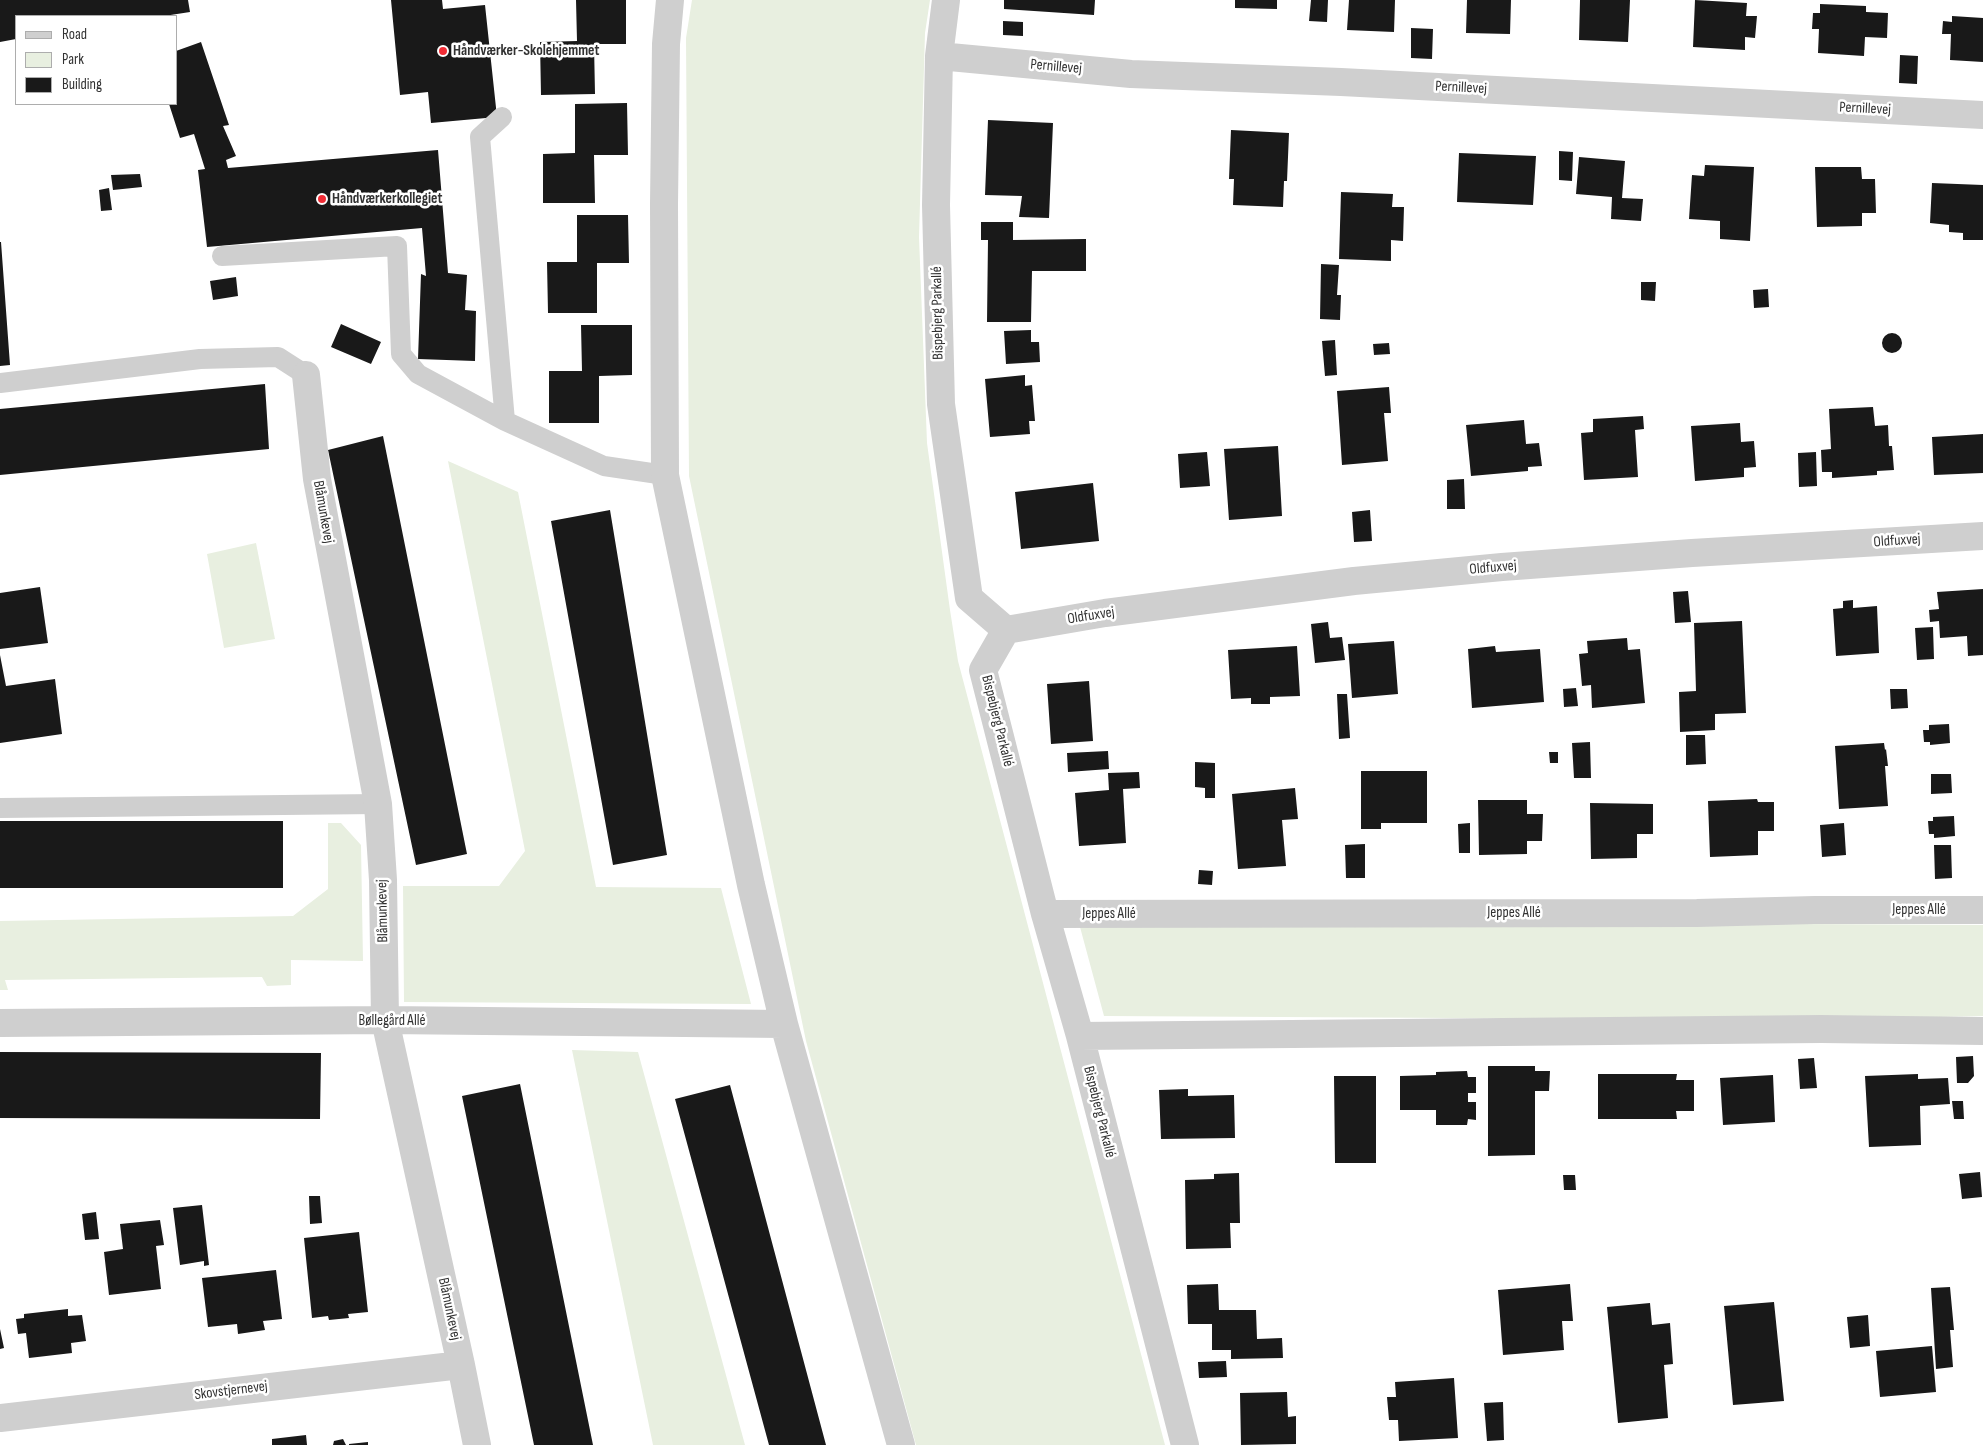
<!DOCTYPE html>
<meta charset="utf-8">
<style>
body{margin:0}
#map{position:relative;width:1983px;height:1445px;overflow:hidden;background:#fff;font-family:"Sofia Sans Condensed",sans-serif}
canvas{display:block}
.legend{position:absolute;left:15px;top:15px;width:162px;height:90px;box-sizing:border-box;background:#fff;border:1px solid #adadad;margin:0;padding:6px 9px;list-style:none;font-size:15px;color:#323232}
.legend li{display:flex;align-items:center;gap:10px;height:25px}
.legend b{width:25px;border:1px solid #adadad}
</style>
<div id="map">
<canvas width="1983" height="1445"></canvas>
<ul class="legend">
<li><b style="height:6px;background:#cfcfcf"></b>Road</li>
<li><b style="height:14px;background:#e8efe0"></b>Park</li>
<li><b style="height:14px;background:#191919"></b>Building</li>
</ul>
</div>
<script>
const ctx = document.querySelector('canvas').getContext('2d');
ctx.lineJoin = 'round';
function fillPath(path, color) {
  ctx.fillStyle = color;
  ctx.fill(path, 'evenodd');
}
function poly(rows) {
  const path = new Path2D();
  for (const r of rows) {
    if (r.length === 3) {
      path.moveTo(r[0] + r[2], r[1]);
      path.arc(r[0], r[1], r[2], 0, 2 * Math.PI);
      continue;
    }
    path.moveTo(r[0], r[1]);
    for (let i = 2; i < r.length; i += 2) path.lineTo(r[i], r[i + 1]);
  }
  return path;
}
function stroke(path, color, width, dash) {
  ctx.strokeStyle = color;
  ctx.lineWidth = width;
  ctx.lineCap = dash ? 'butt' : 'round';
  ctx.setLineDash(dash || []);
  ctx.stroke(path);
}
function drawText(font, color, halo, rows, align = 'center') {
  ctx.font = font + ' "Sofia Sans Condensed",sans-serif';
  ctx.lineWidth = 5;
  ctx.setLineDash([]);
  ctx.textBaseline = 'middle';
  ctx.strokeStyle = halo;
  ctx.fillStyle = color;
  for (const [text, x, y, turn = 0] of rows) {
    ctx.save();
    ctx.translate(x, y);
    ctx.rotate((+turn || 0) * Math.PI / 180);
    ctx.textAlign = isNaN(turn) ? turn : align;
    if (halo) ctx.strokeText(text, 0, 0);
    ctx.fillText(text, 0, 0);
    ctx.restore();
  }
}
const green = poly([
 [692,0,930,0,925,33,919,237,927,443,950,610,958,661,1165,1445,916,1445,806,1041,689,476,686,38],
 [448,461,518,492,596,887,721,888,751,1004,404,1002,403,886,499,886,525,851],
 [256,543,275,639,224,648,207,554],
 [328,823,341,823,361,845,363,961,291,960,291,985,267,986,262,977,5,980,8,990,0,990,0,921,293,916,328,889],
 [1801,924,1983,925,1983,1016,1808,1020,1104,1016,1080,927],
 [572,1050,638,1052,745,1445,653,1445]
]);
const building = poly([
 [0,0,188,0,190,12,164,16,16,16,16,39,0,42],
 [391,0,442,0,443,9,485,5,497,117,431,123,428,92,400,95],
 [576,0,626,0,626,44,594,44,595,94,541,95,540,42,577,41],
 [1004,0,1095,0,1094,15,1004,9],
 [1235,0,1277,0,1277,9,1235,8],
 [1311,0,1328,0,1327,22,1309,21],
 [1349,0,1395,0,1394,32,1347,30],
 [1467,0,1511,0,1510,34,1466,33],
 [1580,0,1630,0,1628,42,1579,40],
 [1695,0,1747,3,1746,16,1757,16,1755,38,1745,37,1745,50,1693,47],
 [1820,4,1866,6,1866,12,1888,13,1887,38,1865,37,1864,56,1818,53,1819,29,1812,29,1813,13,1820,13],
 [1952,16,1983,18,1983,62,1950,60,1951,34,1942,34,1943,21,1952,22],
 [1003,21,1023,22,1023,36,1003,35],
 [1411,28,1433,29,1432,59,1411,58],
 [201,42,229,125,223,126,236,156,226,160,228,168,438,150,448,273,467,275,465,310,476,311,475,361,418,359,421,274,426,276,422,228,207,247,198,170,205,169,194,134,180,138,169,104,176,104,176,51],
 [1900,55,1918,56,1917,84,1899,83],
 [627,103,628,155,594,155,595,203,543,203,543,154,575,153,575,104],
 [988,120,1053,123,1049,218,1019,217,1022,196,985,195],
 [1231,130,1289,133,1287,181,1284,181,1283,207,1233,205,1234,179,1229,179],
 [1559,151,1573,152,1572,181,1559,180],
 [1459,153,1536,156,1533,205,1457,202],
 [1579,157,1625,161,1622,198,1643,199,1641,221,1611,219,1612,197,1576,194],
 [1705,165,1754,167,1750,241,1720,239,1720,221,1689,219,1692,175,1704,176],
 [1815,167,1861,167,1862,179,1875,179,1876,213,1862,213,1862,226,1817,227],
 [140,174,142,187,113,190,111,175],
 [1932,183,1983,185,1983,240,1963,240,1963,233,1949,232,1949,225,1930,223],
 [109,188,112,210,101,211,99,190],
 [1341,192,1393,194,1392,207,1404,207,1403,241,1391,240,1391,261,1339,259],
 [577,215,628,215,629,263,597,263,597,313,548,313,547,262,577,262],
 [981,222,1013,222,1013,240,1086,239,1086,271,1032,271,1031,322,987,322,988,240,981,240],
 [0,242,1,242,10,365,0,366],
 [1321,264,1339,265,1337,295,1341,295,1340,320,1320,319],
 [236,277,238,296,213,300,210,281],
 [1641,282,1656,282,1655,301,1641,300],
 [1768,289,1769,307,1754,308,1753,290],
 [341,324,381,342,371,364,331,347],
 [581,325,632,325,632,375,599,376,599,423,549,423,549,371,582,371],
 [1031,330,1031,342,1039,342,1040,362,1006,364,1004,331],
 [1892,343,10],
 [1335,340,1337,375,1325,376,1322,341],
 [1389,343,1390,354,1374,355,1373,344],
 [1025,375,1025,386,1032,385,1035,421,1029,421,1030,434,990,437,985,379],
 [265,384,269,449,0,475,0,409],
 [1389,387,1391,413,1384,413,1388,461,1342,465,1337,391],
 [1873,407,1875,426,1888,425,1889,446,1892,446,1894,470,1877,471,1877,475,1832,478,1832,472,1822,472,1821,450,1831,449,1829,409],
 [1643,416,1644,429,1635,430,1638,477,1584,480,1581,433,1593,432,1593,419],
 [1524,420,1526,444,1539,443,1542,466,1528,467,1528,471,1471,476,1466,425],
 [1740,423,1741,442,1754,441,1756,467,1744,468,1744,477,1695,481,1691,426],
 [1983,434,1983,473,1934,475,1932,437],
 [383,436,467,854,416,865,328,450],
 [1278,446,1282,516,1229,520,1224,449],
 [1207,452,1210,486,1180,488,1178,454],
 [1816,452,1817,486,1799,487,1798,453],
 [1464,479,1465,509,1447,509,1447,480],
 [1093,483,1099,541,1021,549,1015,492],
 [610,510,667,855,613,865,551,521],
 [1370,510,1372,541,1354,542,1352,512],
 [40,587,48,643,0,649,0,593],
 [1983,589,1983,655,1968,656,1967,636,1940,638,1939,621,1930,622,1929,610,1939,609,1937,592],
 [1688,591,1691,622,1675,623,1673,592],
 [1853,600,1853,608,1877,606,1879,653,1836,656,1833,609,1843,608,1843,601],
 [1742,621,1746,713,1715,714,1715,730,1680,732,1679,692,1696,691,1694,623],
 [1328,622,1330,638,1342,637,1345,660,1315,663,1311,624],
 [1933,627,1934,659,1917,660,1915,628],
 [1627,638,1628,650,1640,649,1645,703,1592,708,1591,685,1582,686,1579,654,1588,653,1587,641],
 [1394,641,1398,694,1352,698,1348,644],
 [1297,646,1300,696,1270,697,1270,704,1251,704,1251,698,1231,699,1228,650],
 [1495,646,1496,652,1540,649,1544,702,1472,708,1468,649],
 [0,655,6,686,55,679,62,734,0,743],
 [1089,681,1093,741,1051,744,1047,684],
 [1576,688,1578,706,1564,707,1563,689],
 [1890,689,1907,689,1908,708,1891,709],
 [1337,694,1347,694,1350,738,1339,739],
 [1949,724,1950,743,1930,745,1930,742,1924,742,1923,730,1929,730,1929,725],
 [1686,735,1705,735,1706,764,1686,765],
 [1590,742,1591,778,1574,778,1572,743],
 [1884,743,1885,750,1886,749,1888,766,1885,766,1888,806,1839,809,1835,746],
 [1108,751,1109,769,1068,772,1067,753],
 [1549,752,1558,752,1558,763,1550,763],
 [1195,762,1215,763,1215,798,1205,798,1205,788,1195,787],
 [1361,771,1427,771,1427,823,1381,823,1381,829,1361,829],
 [1139,772,1140,788,1123,789,1126,843,1079,846,1075,793,1109,790,1108,773],
 [1931,774,1951,774,1952,793,1931,794],
 [1295,788,1298,819,1282,820,1286,866,1238,869,1232,794],
 [1757,799,1758,802,1774,802,1774,831,1758,831,1758,855,1710,857,1708,801],
 [1478,800,1527,800,1527,814,1543,814,1542,841,1527,841,1527,854,1479,855],
 [1590,803,1653,804,1653,834,1637,834,1637,858,1591,859],
 [1954,816,1955,836,1934,838,1934,834,1929,834,1928,821,1933,821,1933,817],
 [0,821,283,821,283,888,0,888],
 [1470,823,1470,853,1459,853,1458,824],
 [1844,823,1846,855,1822,857,1820,825],
 [1365,844,1365,878,1346,878,1345,845],
 [1934,845,1951,845,1952,878,1935,879],
 [1199,870,1213,871,1212,885,1198,884],
 [0,1052,321,1053,320,1119,0,1118],
 [1973,1056,1974,1076,1968,1083,1957,1083,1956,1057],
 [1814,1058,1817,1088,1800,1089,1798,1059],
 [1488,1066,1535,1066,1535,1071,1550,1071,1549,1091,1535,1091,1535,1155,1488,1156],
 [1467,1071,1468,1077,1476,1077,1476,1093,1468,1093,1468,1102,1476,1102,1476,1120,1468,1119,1467,1125,1436,1125,1436,1110,1400,1110,1400,1076,1436,1075,1436,1072],
 [1598,1074,1677,1074,1676,1080,1694,1080,1694,1111,1676,1111,1677,1119,1598,1119],
 [1918,1074,1918,1079,1948,1078,1950,1104,1920,1106,1921,1145,1869,1147,1865,1076],
 [1773,1075,1775,1122,1723,1125,1720,1078],
 [1334,1076,1376,1076,1376,1163,1335,1163],
 [520,1084,593,1445,534,1445,462,1096],
 [730,1085,826,1445,769,1445,675,1099],
 [1188,1089,1188,1096,1234,1095,1235,1138,1161,1139,1159,1090],
 [1952,1101,1963,1101,1964,1119,1954,1119],
 [1980,1172,1982,1197,1962,1199,1959,1174],
 [1239,1173,1240,1223,1230,1223,1231,1248,1186,1249,1185,1180,1214,1179,1214,1174],
 [1563,1175,1575,1175,1576,1190,1564,1190],
 [309,1196,320,1196,322,1223,310,1224],
 [202,1205,209,1265,204,1266,204,1261,180,1265,173,1208],
 [96,1212,99,1239,85,1240,82,1214],
 [160,1220,164,1245,156,1246,161,1289,109,1295,104,1252,123,1249,120,1224],
 [359,1232,368,1312,348,1314,349,1318,329,1320,328,1316,312,1318,304,1238],
 [276,1270,282,1319,263,1321,265,1330,238,1334,237,1324,208,1327,202,1278],
 [1218,1284,1219,1310,1256,1310,1257,1339,1282,1338,1283,1358,1231,1359,1231,1350,1212,1350,1212,1324,1188,1324,1187,1285],
 [1570,1284,1573,1321,1562,1321,1564,1350,1503,1355,1498,1290],
 [1950,1287,1954,1330,1950,1330,1953,1367,1936,1369,1931,1288],
 [1774,1302,1784,1401,1733,1405,1724,1306],
 [1650,1303,1652,1325,1670,1323,1673,1364,1664,1365,1668,1418,1618,1423,1607,1307],
 [68,1309,68,1316,82,1315,86,1341,71,1343,72,1353,29,1358,26,1333,18,1334,16,1319,24,1318,24,1314],
 [1868,1315,1870,1346,1850,1348,1847,1317],
 [0,1329,4,1348,0,1349],
 [1932,1346,1936,1392,1880,1397,1876,1351],
 [1226,1361,1227,1377,1199,1378,1198,1362],
 [1454,1378,1458,1438,1399,1441,1398,1420,1389,1420,1387,1397,1396,1397,1395,1382],
 [1287,1392,1288,1417,1296,1416,1296,1444,1241,1445,1240,1393],
 [1503,1402,1504,1440,1487,1441,1484,1403],
 [306,1435,307,1445,272,1445,272,1439],
 [343,1439,346,1445,333,1445,334,1441],
 [368,1442,368,1445,349,1445,349,1444]
]);
const lane = poly([
 [222,256,397,246,401,354,418,374,505,421,480,137,502,117],
 [0,383,200,359,278,357,306,375],
 [505,421,604,466,665,475],
 [0,808,378,804]
]);
const street = poly([
 [670,0,666,44,664,204,665,475,751,885,784,1024,901,1445],
 [946,0,939,56,936,205,941,404,969,598,1006,630],
 [939,56,1131,74,1341,82,1983,115],
 [306,375,317,479,378,804,383,880,385,1020,461,1365,477,1445],
 [1006,630,1105,613,1354,581,1502,567,1692,553,1983,536],
 [1006,630,983,670,1045,914,1080,1036,1185,1445],
 [1045,914,1697,913,1815,910,1983,910],
 [0,1023,385,1020,784,1024],
 [1080,1036,1821,1029,1983,1031],
 [0,1418,461,1365]
]);
const markers = [
 [443,51,5,"#f12c35"],
 [322,199,5,"#f12c35"]
];
const poiNames = [
 ["Håndværker-Skolehjemmet",453,51],
 ["Håndværkerkollegiet",332,199]
];
const streetNames = [
 ["Pernillevej",1056,67,5],
 ["Pernillevej",1461,88,3],
 ["Pernillevej",1865,109,3],
 ["Bispebjerg Parkallé",938,313,-91],
 ["Blåmunkevej",323,512,80],
 ["Oldfuxvej",1897,541,-4],
 ["Oldfuxvej",1493,568,-5],
 ["Oldfuxvej",1091,616,-9],
 ["Bispebjerg Parkallé",997,721,76],
 ["Jeppes Allé",1919,910],
 ["Blåmunkevej",383,911,-91],
 ["Jeppes Allé",1514,913],
 ["Jeppes Allé",1109,914],
 ["Bøllegård Allé",392,1021],
 ["Bispebjerg Parkallé",1099,1112,76],
 ["Blåmunkevej",449,1309,78],
 ["Skovstjernevej",231,1391,-7]
];
fillPath(green, '#e8efe0');
fillPath(building, '#191919');
stroke(lane, '#cfcfcf', 20);
stroke(street, '#cfcfcf', 28);
for (const [x, y, r, color] of markers) {
  const dot = new Path2D();
  dot.arc(x, y, r, 0, 2 * Math.PI);
  ctx.fillStyle = color;
  ctx.fill(dot);
  stroke(dot, '#fff', 2);
}
drawText('bold 15px', '#323232', '#fff', poiNames, 'left');
drawText('15px', '#323232', '#fff', streetNames);
</script>
